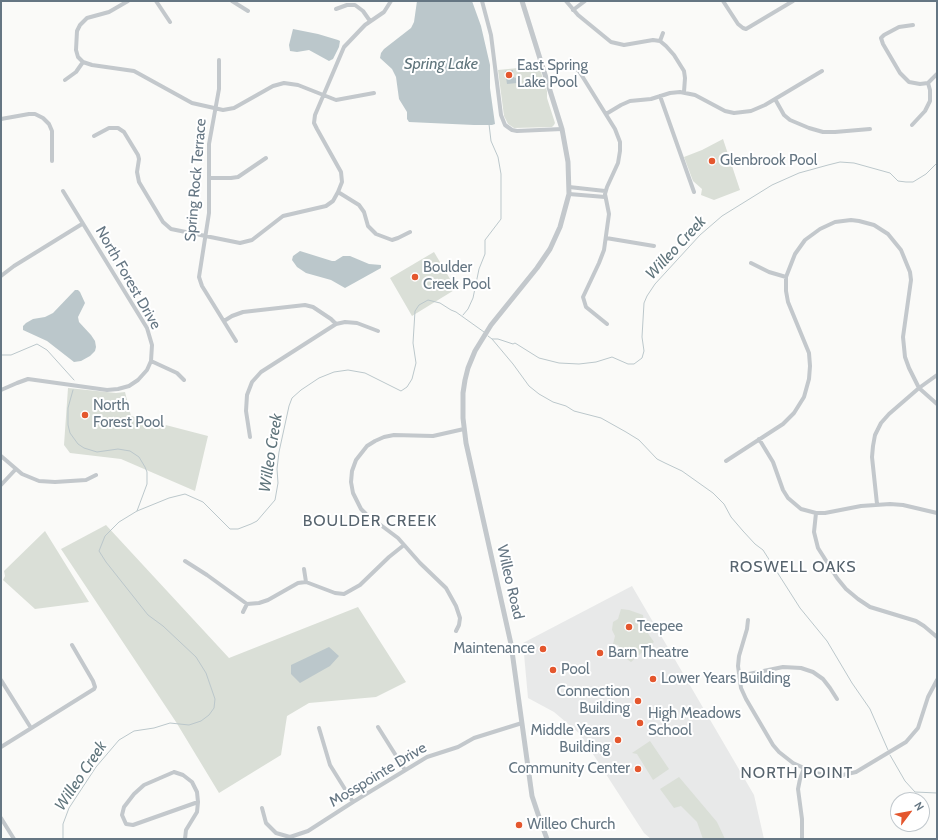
<!DOCTYPE html>
<style>
body{margin:0}
#map{position:relative;width:938px;height:840px;overflow:hidden;background:#fafaf8;font-family:Cabin,sans-serif}
canvas{display:block}
.frame{position:absolute;inset:0;border:2px solid #657683;pointer-events:none}
.north{position:absolute;left:890px;top:792px;width:40px;height:40px;box-sizing:border-box;background:#fff;border:1px solid #c1c8cd;border-radius:50%;rotate:58deg;font-size:11px;font-weight:700;line-height:16px;text-align:center;color:#657683}
.north::after{content:'';display:block;margin:auto;width:14px;height:18px;background:#e4572e;clip-path:polygon(50% 0,100% 100%,50% 72%,0 100%)}
</style>
<div id="map">
<canvas width="938" height="840"></canvas>
<div class="frame"></div>
<div class="north">N</div>
</div>
<script>
const ctx = document.querySelector('canvas').getContext('2d');
ctx.lineJoin = 'round';
function fillPath(path, color) {
  ctx.fillStyle = color;
  ctx.fill(path, 'evenodd');
}
function poly(rows) {
  const path = new Path2D();
  for (const r of rows) {
    path.moveTo(r[0], r[1]);
    for (let i = 2; i < r.length; i += 2) path.lineTo(r[i], r[i + 1]);
  }
  return path;
}
function stroke(path, color, width, dash) {
  ctx.strokeStyle = color;
  ctx.lineWidth = width;
  ctx.lineCap = dash ? 'butt' : 'round';
  ctx.setLineDash(dash || []);
  ctx.stroke(path);
}
function drawText(font, color, halo, rows, align = 'center') {
  ctx.font = font + ' Cabin,sans-serif';
  ctx.lineWidth = 4;
  ctx.setLineDash([]);
  ctx.textBaseline = 'middle';
  ctx.strokeStyle = halo;
  ctx.fillStyle = color;
  for (const [text, x, y, turn = 0] of rows) {
    ctx.save();
    ctx.translate(x, y);
    ctx.rotate((+turn || 0) * Math.PI / 180);
    ctx.textAlign = isNaN(turn) ? turn : align;
    if (halo) ctx.strokeText(text, 0, 0);
    ctx.fillText(text, 0, 0);
    ctx.restore();
  }
}
const built = poly([
 [632,586,754,795,764,839,651,839,644,833,580,734,554,712,528,698,523,643]
]);
const green = poly([
 [539,66,547,91,547,98,555,123,554,125,552,127,514,128,508,124,504,116,498,70],
 [723,139,740,190,714,200,701,195,702,189,693,181,684,157,702,150],
 [434,252,456,289,412,316,390,278],
 [68,388,116,393,125,392,131,416,208,436,195,491,121,459,70,453,64,445],
 [106,525,229,658,358,607,406,682,376,697,309,703,287,716,281,755,219,793,176,722,61,549],
 [45,531,89,602,35,609,3,580,5,576,4,571],
 [621,609,629,610,643,615,645,629,654,642,631,662,624,657,618,645,613,644,615,636,612,630,613,622,618,619],
 [650,741,669,769,653,780,637,754,632,753],
 [679,777,717,822,725,839,703,839,697,822,681,806,674,808,660,789]
]);
const water = poly([
 [417,1,472,1,481,26,490,65,490,88,495,124,492,125,474,125,409,122,407,119,407,112,399,99,396,77,392,69,380,58,381,53,384,49,411,28,414,22],
 [293,29,318,34,338,40,340,41,339,47,333,59,329,61,309,50,297,52,290,51,289,45],
 [513,70,513,77,516,78,517,83,507,84,505,71],
 [300,251,332,261,335,261,343,256,350,256,369,264,381,265,381,268,345,288,331,280,306,273,297,267,292,260,293,256],
 [75,290,78,290,80,292,85,303,78,317,79,322,91,335,95,341,96,347,95,351,90,356,81,361,74,362,47,341,23,330,23,326,26,323,33,319,45,317,53,313],
 [329,647,339,656,330,666,300,683,291,674,291,665]
]);
const stream = poly([
 [463,315,468,309,473,298,479,269,485,254,485,240,501,219,501,174,498,157,491,141,489,124],
 [488,336,492,339,498,339,513,344,515,343,539,358,559,363,579,364,596,362,612,357,628,364,634,364,642,358,644,351,642,337,644,303,647,296,655,284,700,235,722,216,772,185,799,173,828,165,840,162,854,163,890,173,898,181,906,182,913,182,926,174,937,163],
 [492,339,513,364,529,386,539,394,553,402,566,406,574,411,601,418,626,432,639,440,657,459,665,463,682,471,713,493,724,504,731,517,743,531,755,544,763,550,800,608,827,641,852,683,870,709,888,750],
 [1,355,11,355,37,344,47,350,74,380],
 [73,390,68,408,68,425,70,433,78,444,84,448,97,452,118,449,130,451,139,457,145,467,147,472,147,484,137,511],
 [890,755,905,781,915,792,937,793],
 [63,839,63,824,69,808,96,767,119,740,134,731,154,728,170,723,189,725,201,721,209,715,214,708,215,699,206,673,196,657,163,626,148,615,106,562,99,551,105,536,119,522,137,511,169,498,185,494,203,502,230,529,238,529,251,524,257,521,275,500,278,483,277,469,279,452,289,406,292,398,301,390,319,378,334,372,348,370,365,373,401,391,407,387,412,379,416,363,413,343,415,311,419,305,428,300,440,303,451,310,456,312,484,332]
]);
const minor = poly([
 [128,1,109,12,87,18,80,25,77,31,76,50,78,57,83,62,92,65,134,71,192,103,223,110,234,108,273,86,284,83,298,85,336,100,374,93],
 [156,1,170,22],
 [232,1,248,11],
 [482,1,491,35,501,115,505,125,512,130,517,131,562,129],
 [566,1,578,15,611,42,624,45,653,40,660,41,666,46,674,55,684,71,685,78,684,92],
 [723,1,738,24,743,28,746,29,793,1],
 [336,9,347,5,355,5,363,11,370,21],
 [573,10,585,1],
 [913,25,899,27,884,35,881,38,883,44,900,73,909,82,920,84,928,83,937,74],
 [660,41,663,33],
 [219,60,219,89,209,144,209,213,199,277,202,286,236,341],
 [572,66,579,71,615,129,620,142,620,151,618,163,607,187,605,194,609,214,604,250,599,263,583,297,586,307,607,324],
 [65,80,76,72,83,62],
 [660,96,694,192],
 [775,99,784,115,790,120,809,128,823,132,835,132,870,129],
 [606,114,621,105,630,101,651,99,670,93,680,92,695,95,725,111,734,113,751,111,765,105,822,71],
 [1,119,29,114,35,114,43,118,49,124,52,131,52,161],
 [912,125,925,111,930,101,930,90,928,83],
 [94,136,109,128,118,128,124,132,138,155,139,159,137,172,139,182,163,222,171,229,240,243,252,240,283,216,326,206,333,201,338,192,342,182,341,172,317,129,314,123,315,115,344,47,365,25,384,12,391,1],
 [209,178,231,178,238,177,266,158],
 [569,187,605,191],
 [338,192,359,205,364,212,368,226,376,234,392,240,398,238,410,232],
 [569,194,605,197],
 [606,238,654,246],
 [751,263,769,272,786,277],
 [1,276,14,266,82,224],
 [224,321,232,316,243,312,305,305,313,307,331,319,336,324],
 [151,361,177,373,184,380],
 [1,390,17,383,28,379,107,390,118,389,129,386,138,380,147,370,151,361,152,345,147,328,63,191],
 [250,437,246,411,247,395,252,382,261,372,336,324,345,322,357,323,378,331],
 [759,439,773,462,783,490,788,498,801,509,816,513,825,513,861,506,890,504,903,505,937,513],
 [1,456,22,474,39,481,55,482,86,480,96,475],
 [726,461,783,424,794,413,804,397,809,379,810,366,809,353,788,302,786,291,786,277,795,254,805,240,820,229,835,222,851,220,859,221,874,225,888,234,901,250,910,272,911,280,903,337,905,357,909,368,919,388,937,404],
 [1,485,15,470],
 [877,504,872,457,873,446,875,435,881,423,889,414,919,388,937,375],
 [816,513,814,532,818,548,837,578,846,589,858,599,870,607,916,621,924,626,937,637],
 [185,561,207,575,247,604,259,603,268,600,298,583,306,582],
 [304,569,306,582,335,593,344,594,360,585,389,557,404,545],
 [243,612,247,604],
 [748,620,747,629,739,656,738,666,741,688,746,699,773,745,779,752,793,763,815,773,826,775,838,776,856,772,906,742,918,728,928,697,937,680],
 [456,631,459,625,460,618,456,606,446,588,420,563,398,538,366,514,361,509,353,493,351,482,352,471,356,460,367,446,375,441,384,437,394,435,433,436,464,429],
 [739,676,783,667,801,668,813,672,823,679,830,688,837,699],
 [1,680,31,728],
 [378,727,405,770],
 [319,728,330,765,353,802],
 [1,747,94,689,95,687,93,681,72,645],
 [174,772,183,775,192,782,197,792,198,802,133,825,126,824,122,815,124,807,134,794,144,785,174,772],
 [262,808,266,823,276,833,290,837,308,831,353,802,427,757,458,747,474,738,522,723],
 [1,818,14,839],
 [185,839,186,830,197,812,198,802],
 [802,839,802,819,798,789,800,779,804,768]
]);
const tertiary = poly([
 [522,1,562,129,568,162,569,194,560,227,550,249,537,268,491,325,475,351,468,368,465,380,463,393,463,418,466,443,511,644,532,796,540,820,547,839]
]);
const markers = [
 [509,75,4,"#e4572e"],
 [712,161,4,"#e4572e"],
 [415,277,4,"#e4572e"],
 [85,415,4,"#e4572e"],
 [629,627,4,"#e4572e"],
 [543,649,4,"#e4572e"],
 [600,653,4,"#e4572e"],
 [553,670,4,"#e4572e"],
 [653,679,4,"#e4572e"],
 [638,701,4,"#e4572e"],
 [640,723,4,"#e4572e"],
 [618,740,4,"#e4572e"],
 [638,769,4,"#e4572e"],
 [519,825,4,"#e4572e"]
];
const poiNames = [
 ["East Spring",517,66],
 ["Lake Pool",517,83],
 ["Glenbrook Pool",720,161],
 ["Boulder",423,268],
 ["Creek Pool",423,285],
 ["North",93,406],
 ["Forest Pool",93,423],
 ["Teepee",637,627],
 ["Maintenance",535,649,"right"],
 ["Barn Theatre",608,653],
 ["Pool",561,670],
 ["Lower Years Building",661,679],
 ["Connection",630,692,"right"],
 ["Building",630,709,"right"],
 ["High Meadows",648,714],
 ["School",648,731],
 ["Middle Years",610,731,"right"],
 ["Building",610,748,"right"],
 ["Community Center",630,769,"right"],
 ["Willeo Church",527,825]
];
const streetNames = [
 ["Spring Rock Terrace",196,180,-85],
 ["North Forest Drive",128,278,60],
 ["Willeo Road",510,582,77],
 ["Mosspointe Drive",378,775,-31]
];
const waterNames = [
 ["Spring Lake",441,64],
 ["Willeo Creek",676,248,-47],
 ["Willeo Creek",271,453,-81],
 ["Willeo Creek",81,776,-56]
];
const neighbourhoodNames = [
 ["BOULDER CREEK",370,521],
 ["ROSWELL OAKS",793,567],
 ["NORTH POINT",797,773]
];
fillPath(built, '#e8e9e9');
fillPath(green, '#dadfd7');
fillPath(water, '#bbc7cb');
stroke(stream, '#bbc7cb', 1);
stroke(minor, '#c3c8cc', 4);
stroke(tertiary, '#c3c8cc', 5);
for (const [x, y, r, color] of markers) {
  const dot = new Path2D();
  dot.arc(x, y, r, 0, 2 * Math.PI);
  ctx.fillStyle = color;
  ctx.fill(dot);
  stroke(dot, '#fff', 1.5);
}
drawText('15px', '#657683', '#fff', poiNames, 'left');
drawText('15px', '#657683', '#fff', streetNames);
drawText('italic 16px', '#60757c', '#fff', waterNames);
ctx.letterSpacing = '1px';
drawText('16px', '#57646e', '#fff', neighbourhoodNames);
ctx.letterSpacing = '0px';
</script>
